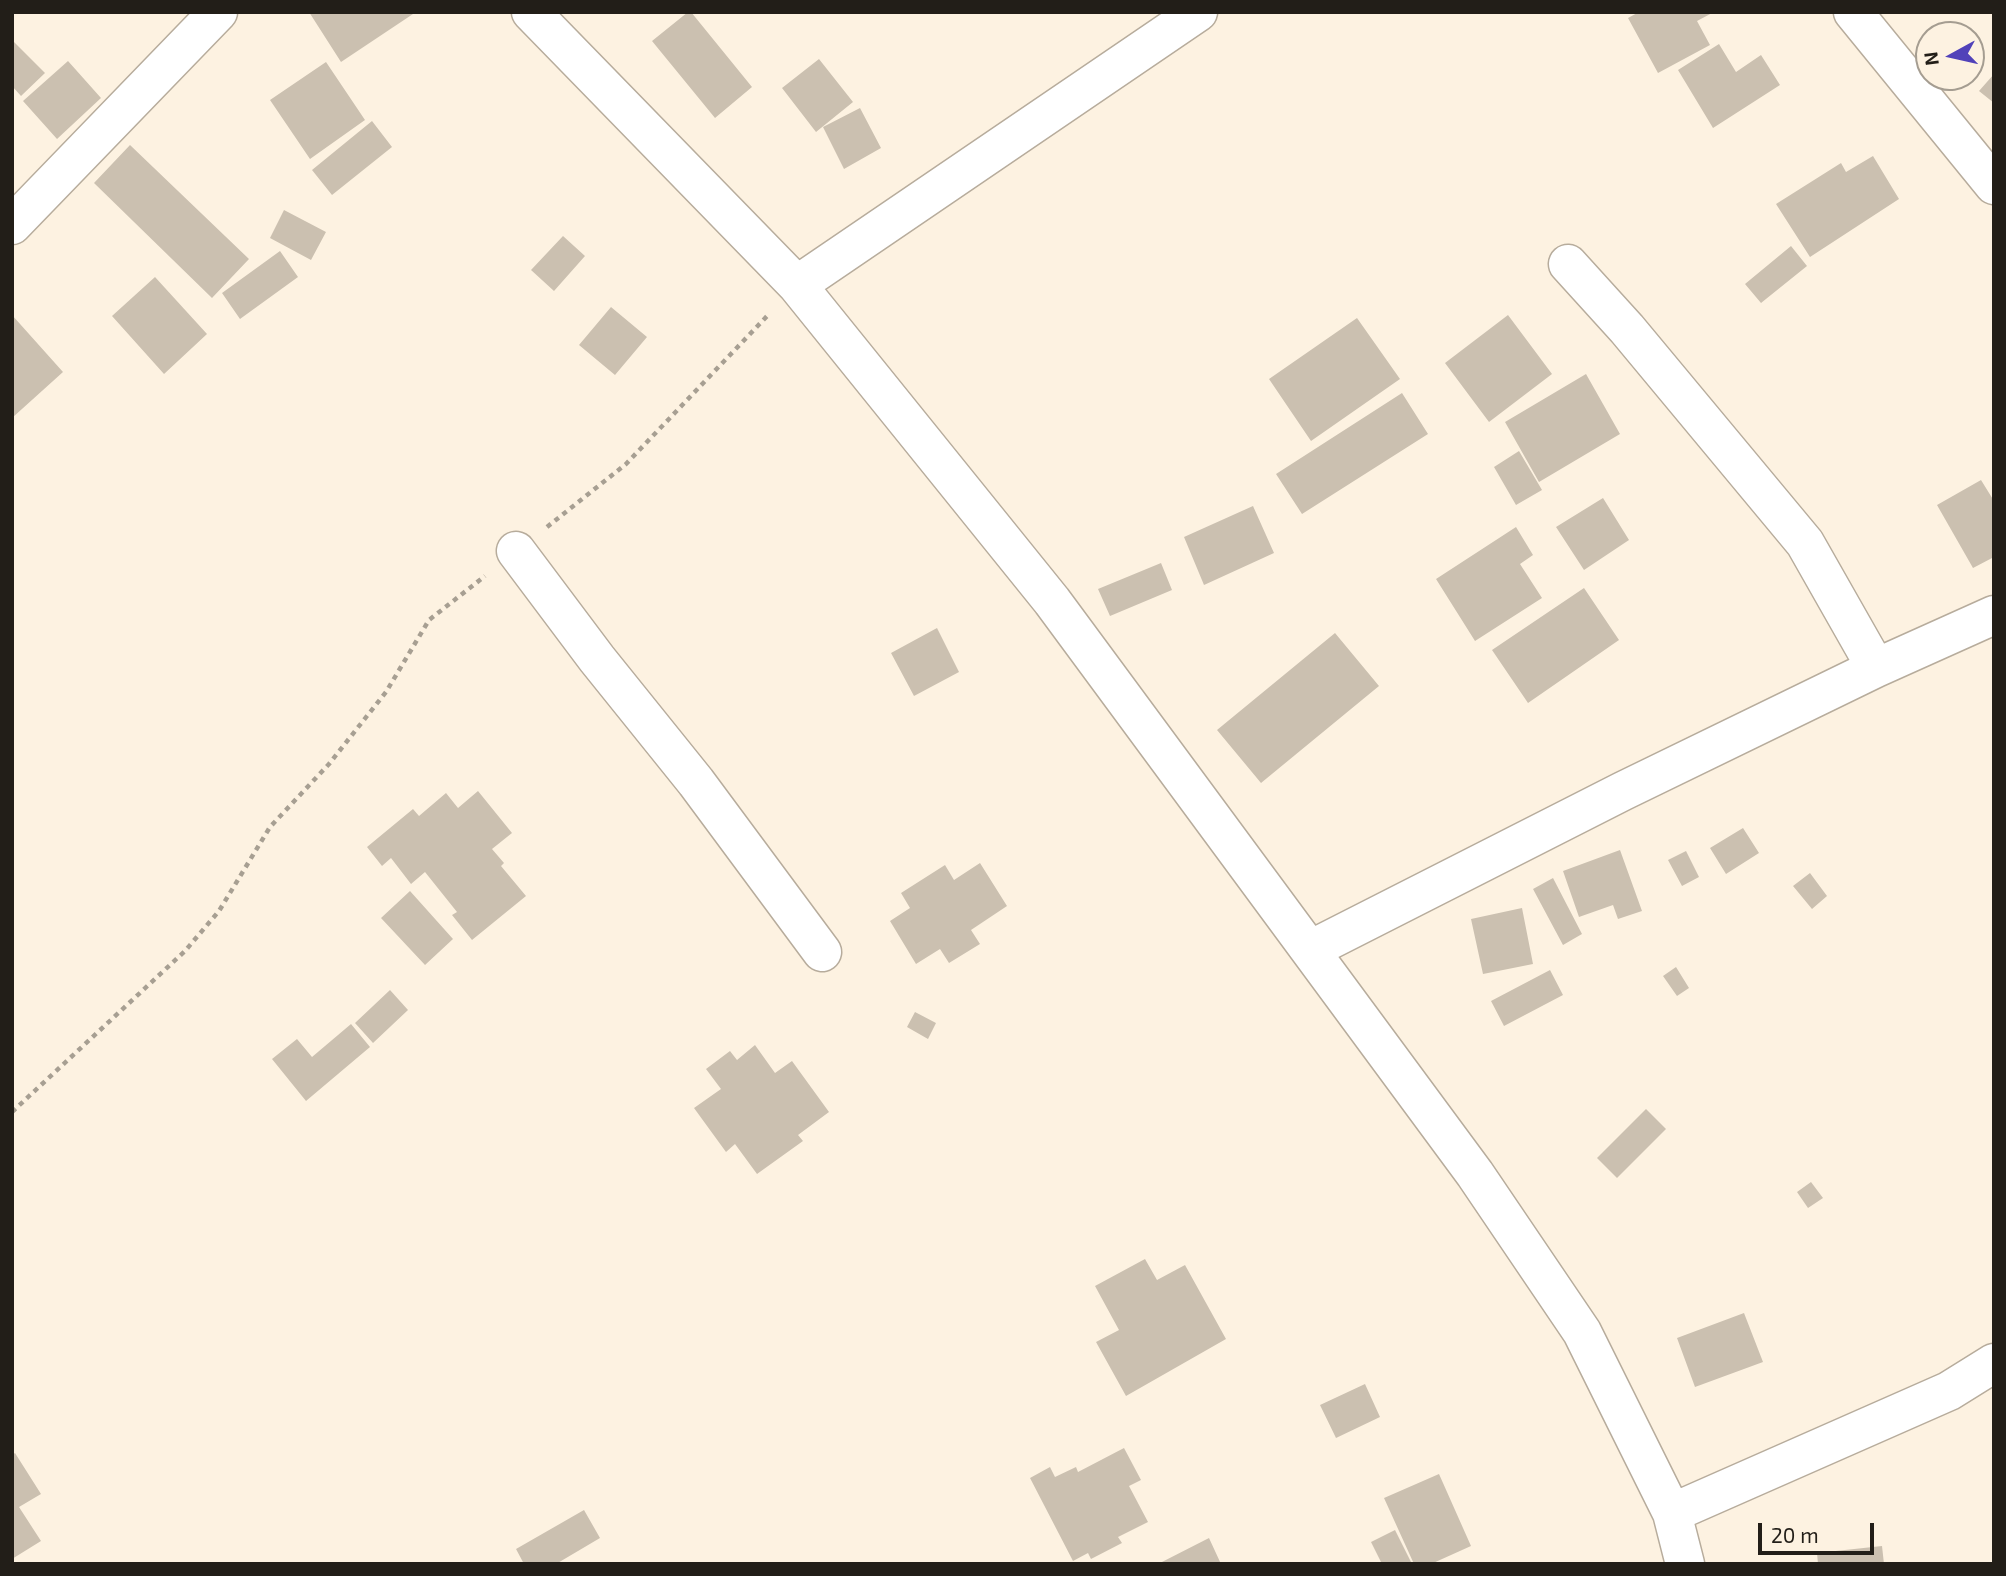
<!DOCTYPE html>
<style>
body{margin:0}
#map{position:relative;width:2006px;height:1576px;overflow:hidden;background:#fdf2e1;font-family:"Exo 2",sans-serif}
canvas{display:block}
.frame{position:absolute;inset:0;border:14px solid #221e18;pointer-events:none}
.north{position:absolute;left:1915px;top:21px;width:70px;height:70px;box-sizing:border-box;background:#fdf2e1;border:2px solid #a59d91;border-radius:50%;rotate:262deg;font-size:19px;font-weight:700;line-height:28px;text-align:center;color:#221e18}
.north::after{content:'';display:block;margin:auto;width:24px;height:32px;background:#5142b9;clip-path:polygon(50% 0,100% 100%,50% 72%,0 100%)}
.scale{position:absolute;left:1758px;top:1523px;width:116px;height:32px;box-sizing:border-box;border:4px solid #221e18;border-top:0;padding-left:9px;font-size:21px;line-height:24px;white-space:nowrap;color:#221e18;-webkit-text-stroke:5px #fdf2e1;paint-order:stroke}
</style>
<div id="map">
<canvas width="2006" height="1576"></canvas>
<div class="frame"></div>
<div class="north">N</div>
<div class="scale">20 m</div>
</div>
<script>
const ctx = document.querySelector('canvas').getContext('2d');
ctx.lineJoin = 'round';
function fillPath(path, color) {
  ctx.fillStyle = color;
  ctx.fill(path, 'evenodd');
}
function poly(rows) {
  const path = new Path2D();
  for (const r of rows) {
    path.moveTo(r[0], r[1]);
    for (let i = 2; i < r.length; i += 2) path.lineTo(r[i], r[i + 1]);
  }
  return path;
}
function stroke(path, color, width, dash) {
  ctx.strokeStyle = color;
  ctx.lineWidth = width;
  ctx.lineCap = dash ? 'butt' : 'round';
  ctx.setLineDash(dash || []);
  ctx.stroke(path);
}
const building = poly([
 [309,12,416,12,341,62],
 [688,12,691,12,752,87,715,118,652,41],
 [1639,12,1714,12,1697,21,1710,45,1658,73,1628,18],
 [12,40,45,73,21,96,12,86],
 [1719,44,1736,72,1761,55,1780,85,1713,128,1678,70],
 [819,59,853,102,816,132,782,88],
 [68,61,101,98,57,139,23,101],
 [326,62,365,120,310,159,270,100],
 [1994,74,1994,103,1979,91],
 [860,108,881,148,844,169,823,127],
 [372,121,392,147,332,195,312,170],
 [130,145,249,259,212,298,94,183],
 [1873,156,1899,199,1810,257,1776,204,1841,163,1846,172],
 [284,210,326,232,311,260,270,238],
 [563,236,585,256,554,291,531,270],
 [1791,246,1807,266,1761,303,1745,284],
 [280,251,298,277,240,319,222,293],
 [155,277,207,334,164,374,112,316],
 [611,307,647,337,615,375,579,345],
 [12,315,63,372,12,418],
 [1508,315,1552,374,1489,422,1445,363],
 [1357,318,1400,379,1311,441,1269,379],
 [1586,374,1620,434,1539,482,1505,422],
 [1402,393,1428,434,1302,514,1276,474],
 [1519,451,1542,490,1516,505,1494,467],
 [1981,480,1994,501,1994,557,1973,568,1937,505],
 [1603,498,1629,540,1584,570,1556,527],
 [1253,506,1274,553,1204,585,1184,537],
 [1516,527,1533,555,1520,564,1542,598,1475,641,1436,579],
 [1161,563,1172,590,1110,616,1098,589],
 [1584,588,1619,640,1528,703,1492,650],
 [937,628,959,672,914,696,891,653],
 [1335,633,1379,686,1261,783,1217,730],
 [478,791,512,833,492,849,504,863,501,866,526,896,472,940,452,915,457,912,425,872,411,884,391,858,382,866,367,847,413,809,419,816,446,793,458,808],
 [1743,828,1759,853,1726,874,1710,848],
 [1620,850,1642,911,1618,919,1613,905,1579,917,1563,871],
 [1686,851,1699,877,1682,886,1668,860],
 [980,863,1007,906,971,930,980,944,949,963,940,949,916,964,890,921,910,908,901,893,945,865,954,880],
 [1810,873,1827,896,1812,909,1793,886],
 [1553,878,1582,934,1563,945,1533,889],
 [410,891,453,939,425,965,381,918],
 [1522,908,1533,964,1483,974,1471,919],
 [1676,967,1689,988,1677,996,1663,976],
 [1550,970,1563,995,1504,1026,1491,1001],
 [390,990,408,1010,373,1043,355,1023],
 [915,1012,936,1023,928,1039,907,1027],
 [351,1024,370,1047,306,1101,272,1059,297,1039,312,1057],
 [755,1045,775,1073,792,1061,829,1112,798,1135,803,1141,757,1174,735,1144,726,1152,694,1108,721,1089,706,1069,730,1051,737,1060],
 [1646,1109,1666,1129,1617,1178,1597,1158],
 [1811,1182,1823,1198,1808,1208,1797,1192],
 [1145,1259,1157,1280,1185,1265,1226,1339,1126,1396,1096,1342,1119,1330,1095,1286],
 [1744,1313,1763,1362,1695,1387,1677,1338],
 [1365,1384,1380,1417,1336,1438,1320,1405],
 [1124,1448,1141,1480,1129,1486,1148,1522,1118,1537,1122,1543,1091,1559,1088,1553,1073,1561,1030,1478,1050,1467,1055,1477,1076,1467,1078,1472],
 [15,1453,41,1494,19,1507,41,1541,12,1559,12,1455],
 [1439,1474,1471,1546,1431,1564,1414,1564,1384,1498],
 [584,1510,600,1538,556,1564,524,1564,516,1549],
 [1395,1530,1412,1564,1382,1564,1371,1542],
 [1209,1538,1221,1564,1158,1564],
 [1882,1546,1884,1564,1818,1564,1817,1553]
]);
const path = poly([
 [547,527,626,464,770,313],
 [12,1112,185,951,219,911,270,827,329,764,386,692,429,620,485,576]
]);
const street = poly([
 [531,12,797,285,1052,601,1475,1174,1582,1332,1672,1513,1685,1564],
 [1853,12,1994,185],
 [12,225,218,12],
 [1568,264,1627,329,1805,543,1876,668],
 [797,285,1198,12],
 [516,551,597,659,696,782,822,952],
 [1310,950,1623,791,1876,668,1994,615],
 [1672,1513,1949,1391,1994,1363]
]);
fillPath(building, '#cbc0b0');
stroke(street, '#b7ac9c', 41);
stroke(path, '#a79f92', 4.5, [5, 5]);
stroke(street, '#fff', 38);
</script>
